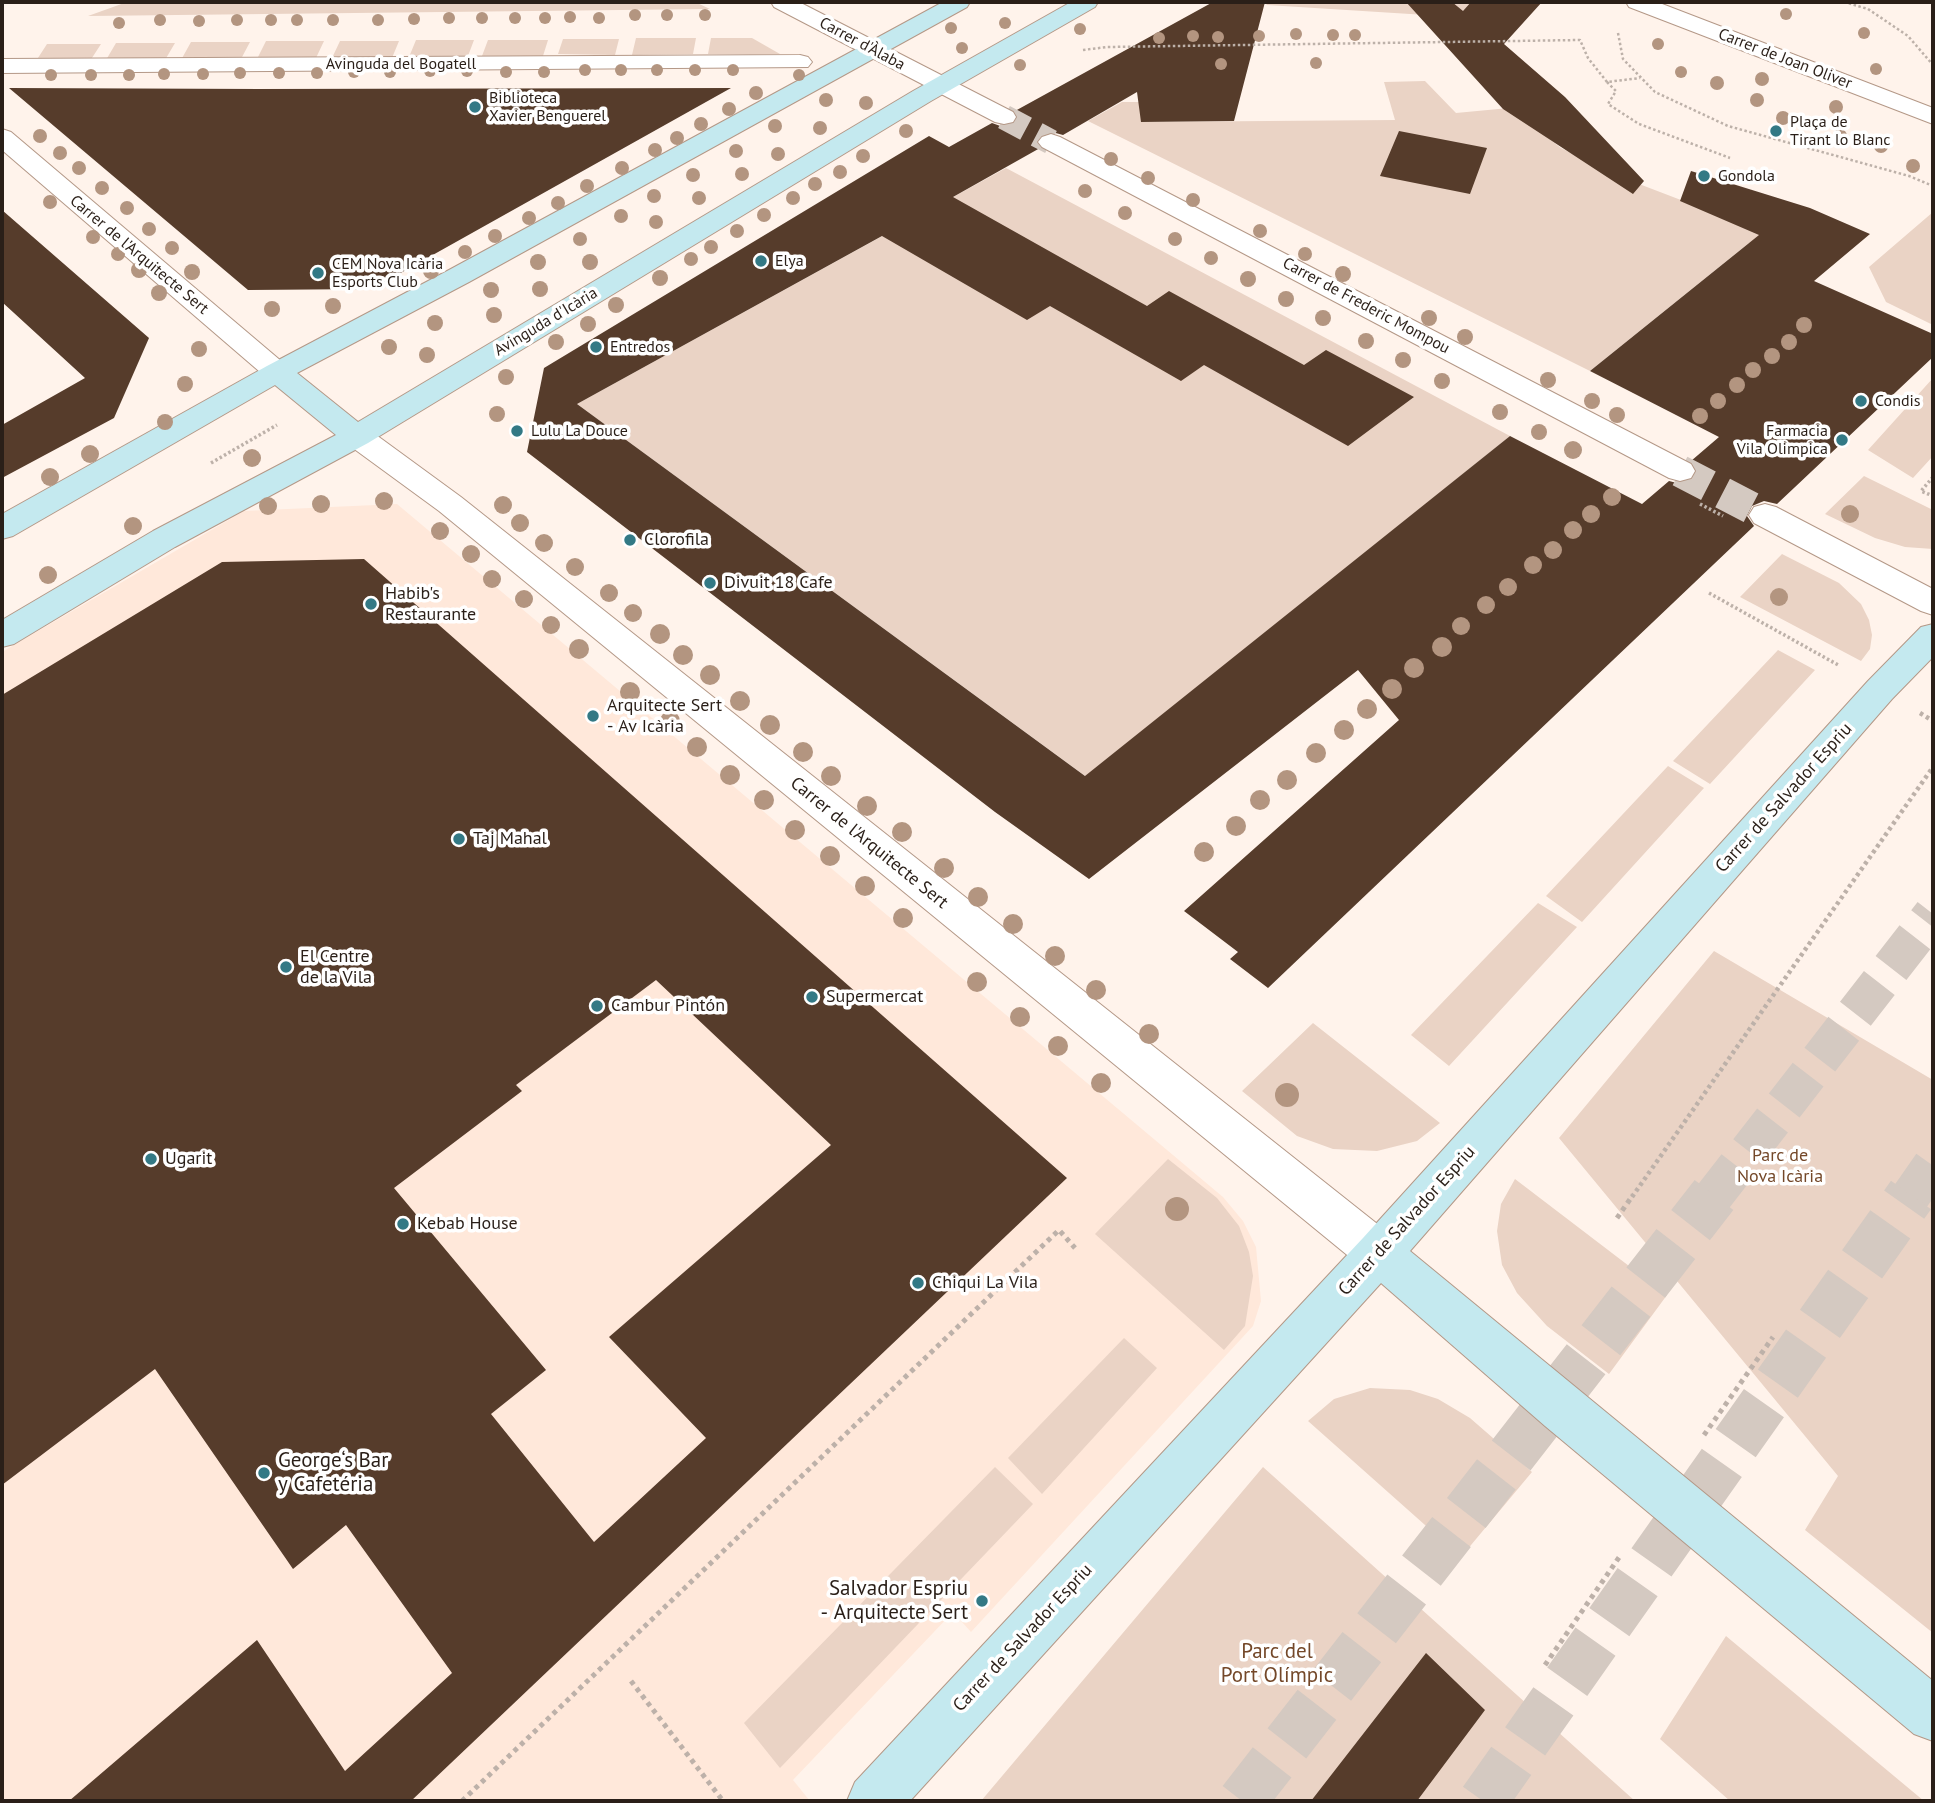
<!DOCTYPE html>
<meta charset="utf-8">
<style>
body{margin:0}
#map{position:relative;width:1935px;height:1803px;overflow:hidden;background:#fff3eb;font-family:"PT Sans",sans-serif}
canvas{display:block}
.frame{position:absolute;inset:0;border:4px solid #2a1f18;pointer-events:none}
</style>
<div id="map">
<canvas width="1935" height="1803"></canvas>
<div class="frame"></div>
</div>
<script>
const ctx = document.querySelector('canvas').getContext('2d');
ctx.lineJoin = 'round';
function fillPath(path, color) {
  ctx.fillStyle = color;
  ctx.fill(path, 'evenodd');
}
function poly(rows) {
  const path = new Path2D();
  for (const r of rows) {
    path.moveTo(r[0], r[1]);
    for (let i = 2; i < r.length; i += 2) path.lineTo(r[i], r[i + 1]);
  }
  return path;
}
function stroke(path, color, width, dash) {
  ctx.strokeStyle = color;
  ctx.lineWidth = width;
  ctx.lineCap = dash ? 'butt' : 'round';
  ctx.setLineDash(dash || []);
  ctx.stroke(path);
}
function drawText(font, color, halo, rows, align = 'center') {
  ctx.font = font + ' "PT Sans",sans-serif';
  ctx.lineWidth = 7;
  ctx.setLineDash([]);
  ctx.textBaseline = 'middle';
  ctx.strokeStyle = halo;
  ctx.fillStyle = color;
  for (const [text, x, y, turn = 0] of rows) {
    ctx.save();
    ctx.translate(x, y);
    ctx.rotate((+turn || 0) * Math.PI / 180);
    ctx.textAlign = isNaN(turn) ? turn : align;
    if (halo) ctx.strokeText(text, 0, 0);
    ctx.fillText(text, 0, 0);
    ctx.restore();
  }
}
const built = poly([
 [397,504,1223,1197,1243,1221,1256,1247,1261,1301,1253,1326,971,1632,953,1612,793,1780,810,1801,2,1801,2,652,244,511]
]);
const green = poly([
 [127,2,695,2,710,9,88,16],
 [1471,2,1458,17,1267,5,1265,3],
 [636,38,696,38,693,54,632,55],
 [711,38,752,38,780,54,708,54],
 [563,39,619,39,615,55,558,54],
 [416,40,474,40,468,56,409,57],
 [488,40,548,40,543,56,482,56],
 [266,41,324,41,316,58,257,59],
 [340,41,399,41,392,58,332,58],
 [191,42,250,42,241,59,181,60],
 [116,43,175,43,165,60,106,60],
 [47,44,101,44,90,61,36,61],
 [1425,81,1456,113,1509,108,1561,148,1613,174,1754,228,1781,245,1749,243,1590,371,1088,121,1122,102,1139,102,1142,122,1395,120,1384,82],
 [1006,168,1510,436,1088,778,577,404],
 [1933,212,1933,325,1886,302,1869,267],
 [1933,378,1933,456,1913,478,1868,450],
 [1864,476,1933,510,1933,549,1905,547,1875,538,1825,514],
 [1782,554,1839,583,1861,604,1869,620,1872,635,1870,649,1861,661,1740,597],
 [1778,650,1815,670,1710,784,1673,761],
 [1668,766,1704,788,1582,922,1546,896],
 [1538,903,1577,927,1449,1066,1411,1035],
 [1714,951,1933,1080,1933,1633,1805,1530,1838,1476,1559,1138],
 [1313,1023,1440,1123,1417,1141,1377,1151,1333,1149,1297,1136,1242,1091],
 [1168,1159,1217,1198,1239,1226,1249,1252,1253,1276,1245,1326,1224,1350,1095,1234],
 [1515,1179,1667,1295,1609,1374,1547,1326,1517,1293,1502,1265,1497,1231,1501,1204],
 [1124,1338,1157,1368,1042,1494,1008,1458],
 [1370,1388,1410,1390,1438,1399,1470,1418,1532,1472,1461,1557,1308,1421,1334,1399],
 [995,1467,1033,1504,780,1768,744,1723],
 [1263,1467,1635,1801,981,1801],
 [1726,1636,1924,1801,1730,1801,1660,1739]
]);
const building = poly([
 [1213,2,1265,2,1234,121,1141,122,1137,92,1063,135,1052,132,1041,135,1035,142,1040,148,953,197,1147,306,1169,291,1304,365,1326,350,1414,397,1348,446,1204,365,1181,381,1050,306,1027,320,882,236,577,404,1085,776,1510,436,1642,504,1669,481,1681,484,1693,479,1697,470,1691,461,1719,437,1590,371,1759,235,1680,201,1691,171,1810,208,1870,234,1814,281,1933,334,1933,357,1777,504,1764,501,1752,506,1747,516,1754,526,1268,988,1230,959,1238,952,1184,911,1399,720,1358,670,1089,879,995,812,527,452,544,368,929,136,949,147,992,123,1003,127,1014,125,1018,118,1015,111],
 [1406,2,1452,2,1463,11,1471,2,1542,2,1504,44,1565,97,1644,181,1633,194,1503,109],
 [9,88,261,89,731,88,372,289,248,290],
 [1399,131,1487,148,1470,194,1380,176],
 [2,210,149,338,114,418,2,478,2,425,85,378,2,302],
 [364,559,1067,1178,411,1801,69,1801,257,1640,345,1771,452,1673,346,1525,293,1569,155,1369,2,1485,2,695,222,562],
 [656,980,831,1145,609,1337,706,1438,594,1542,491,1414,546,1370,394,1188,522,1091,516,1085],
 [1426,1653,1485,1710,1417,1801,1311,1801]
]);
const streetTunnelFar1 = poly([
 [1004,117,1051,142]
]);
const streetTunnel = poly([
 [1680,471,1765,515]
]);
const highwayTunnelFar1 = poly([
 [1713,1197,1933,914],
 [1910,1197,1933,1164]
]);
const highwayTunnel = poly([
 [1242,1801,1714,1195],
 [1483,1801,1911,1195]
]);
const pathFar3 = poly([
 [1844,2,1868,9,1908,36,1933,65],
 [1618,33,1623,59,1655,92,1728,126,1909,176,1933,186],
 [1083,50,1107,47,1580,40,1588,58,1607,82,1640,78],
 [1607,82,1616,91,1608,104,1639,124,1730,158]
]);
const pathFar2 = poly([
 [211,463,277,425],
 [1933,477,1921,491,1933,496],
 [1700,504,1723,516],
 [1709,593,1840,666]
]);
const pathFar1 = poly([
 [1920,713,1933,721],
 [1632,1197,1933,767]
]);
const path = poly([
 [1617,1218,1633,1195],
 [1704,1435,1773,1337],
 [1545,1665,1620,1556],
 [631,1681,723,1801],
 [462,1801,1059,1230,1075,1248]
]);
const street = poly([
 [771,2,799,2,1013,112,1016,117,1013,122,1004,124,995,122,774,7,771,2],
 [1626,2,1657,2,1933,108,1933,124,1629,7,1626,2],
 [800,55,808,57,812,62,808,67,2,73,2,59,800,55],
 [2,129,11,132,287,366,292,372,287,378,277,381,267,378,2,150,2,129],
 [1051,134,1060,137,1691,464,1695,471,1691,478,1680,481,1669,478,1042,147,1038,142,1042,137,1051,134],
 [357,426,368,429,461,497,1395,1238,1401,1253,1395,1268,1379,1274,1363,1268,439,511,346,443,342,436,346,429,357,426],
 [1765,504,1776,507,1933,589,1933,615,1921,611,1754,523,1749,515,1754,507,1765,504]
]);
const secondary = poly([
 [943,2,970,2,967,7,469,282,297,373,358,422,913,91,1071,2,1098,2,1095,7,931,101,368,443,175,547,14,644,2,647,2,620,153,531,336,435,275,385,13,536,2,539,2,514,267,366,449,270,943,2],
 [1933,624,1933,657,1892,699,1410,1251,1933,1681,1933,1741,1914,1734,1545,1426,1381,1283,910,1801,847,1801,855,1782,1363,1238,1868,681,1921,627,1933,624]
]);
const trees = [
 [1786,14,6],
 [635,15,6],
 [667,15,6],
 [705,15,6],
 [570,17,6],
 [449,18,6],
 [482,18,6],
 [515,18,6],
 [545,18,6],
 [599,18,6],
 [414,19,6],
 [160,20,6],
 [237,20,6],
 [271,20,6],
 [297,20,6],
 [333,20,6],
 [378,20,6],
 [199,21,6],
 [119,23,6],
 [1005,23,6],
 [951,28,6],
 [1080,29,6],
 [1864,33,6],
 [1296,34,6],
 [1333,35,6],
 [1355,35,6],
 [1193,36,6],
 [1259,36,6],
 [1218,37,6],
 [1159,38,6],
 [1658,44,6],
 [962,48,6],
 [1316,63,6],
 [1221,64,6],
 [1020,65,6],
 [1876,69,6],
 [585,70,6],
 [621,70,6],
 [657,70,6],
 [695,70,6],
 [733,70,6],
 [430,71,6],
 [467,71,6],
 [354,72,6],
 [390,72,6],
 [506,72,6],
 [544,72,6],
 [1681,72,6],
 [240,73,6],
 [279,73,6],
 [317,73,6],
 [164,74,6],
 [203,74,6],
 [51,75,6],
 [91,75,6],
 [129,75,6],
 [799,75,6],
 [1762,79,7],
 [1717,83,7],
 [756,93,7],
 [826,100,7],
 [1757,100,7],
 [866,103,7],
 [1836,107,7],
 [729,109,7],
 [1783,118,7],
 [701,124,7],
 [775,126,7],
 [820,128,7],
 [906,131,7],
 [40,136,7],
 [1840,136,7],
 [677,138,7],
 [1881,146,7],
 [655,150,7],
 [736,151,7],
 [60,153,7],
 [778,154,7],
 [863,156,7],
 [1111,159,7],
 [1913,166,7],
 [79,168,7],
 [622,168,7],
 [840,172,7],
 [742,174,7],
 [693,175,7],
 [1148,178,7],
 [815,184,7],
 [587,186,7],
 [102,188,7],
 [1085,191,7],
 [654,196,7],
 [699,198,7],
 [793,198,7],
 [1193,200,7],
 [50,202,7],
 [558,203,7],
 [127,208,7],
 [1125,213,7],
 [764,215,7],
 [621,216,7],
 [529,218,7],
 [656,222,7],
 [149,229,7],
 [737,231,7],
 [1260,231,7],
 [495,236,7],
 [93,237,7],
 [580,239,7],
 [1175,239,7],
 [711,247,7],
 [172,248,7],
 [465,252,7],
 [118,254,7],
 [1305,254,7],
 [1211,258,7],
 [691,259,7],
 [538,262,8],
 [590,262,8],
 [139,270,8],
 [431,271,8],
 [192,272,8],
 [1343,274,8],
 [660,278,8],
 [1248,279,8],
 [540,289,8],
 [491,290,8],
 [159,293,8],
 [1286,299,8],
 [616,305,8],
 [333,306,8],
 [272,309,8],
 [494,315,8],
 [1323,318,8],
 [1429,318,8],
 [435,323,8],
 [588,324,8],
 [1804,325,8],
 [1465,337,8],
 [1366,341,8],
 [556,342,8],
 [1789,342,8],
 [389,347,8],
 [199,349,8],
 [427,355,8],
 [1772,356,8],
 [1403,360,8],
 [1753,370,8],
 [506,377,8],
 [1548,380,8],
 [1442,381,8],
 [185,384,8],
 [1737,385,8],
 [1592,401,8],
 [1718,401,8],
 [1500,412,8],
 [497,414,8],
 [1617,415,8],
 [1700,416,8],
 [165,422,8],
 [1539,432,8],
 [1573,450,9],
 [90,454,9],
 [252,458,9],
 [50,477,9],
 [1612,497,9],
 [384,501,9],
 [321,504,9],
 [503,505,9],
 [268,506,9],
 [1591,514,9],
 [1850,514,9],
 [520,523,9],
 [133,526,9],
 [1573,530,9],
 [440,531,9],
 [544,543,9],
 [1553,550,9],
 [471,554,9],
 [1533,565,9],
 [575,567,9],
 [48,575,9],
 [492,579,9],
 [1508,587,9],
 [609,593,9],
 [1779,597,9],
 [524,599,9],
 [1486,605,9],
 [633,613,9],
 [551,625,9],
 [1461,626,9],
 [660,634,10],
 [1442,647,10],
 [579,649,10],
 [683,655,10],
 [1414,668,10],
 [710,675,10],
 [1392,689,10],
 [630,692,10],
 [740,701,10],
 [1367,709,10],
 [670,721,10],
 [770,725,10],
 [1344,730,10],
 [697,747,10],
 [803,752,10],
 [1316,753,10],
 [730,775,10],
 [831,776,10],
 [1287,780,10],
 [764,800,10],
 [1260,800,10],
 [867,806,10],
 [1236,826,10],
 [795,830,10],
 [902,832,10],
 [1204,852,10],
 [830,856,10],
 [944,868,10],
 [865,886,10],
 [978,897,10],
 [903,918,10],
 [1013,924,10],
 [1055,956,10],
 [977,982,10],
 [1096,990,10],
 [1020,1017,10],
 [1149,1034,10],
 [1058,1046,10],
 [1101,1083,10],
 [1287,1095,12],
 [1177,1209,12]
];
const markers = [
 [475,107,7,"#337985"],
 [1776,131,7,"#337985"],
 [1704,176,7,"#337985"],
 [761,261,7,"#337985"],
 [318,273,7,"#337985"],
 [596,347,7,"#337985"],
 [1861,401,7,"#337985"],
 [517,431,7,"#337985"],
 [1842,440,7,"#337985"],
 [630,540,7,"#337985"],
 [710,583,7,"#337985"],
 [371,604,7,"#337985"],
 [593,716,7,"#337985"],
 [459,839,7,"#337985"],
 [286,967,7,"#337985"],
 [812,997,7,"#337985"],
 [597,1006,7,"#337985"],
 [151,1159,7,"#337985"],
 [403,1224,7,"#337985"],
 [918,1283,7,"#337985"],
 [264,1473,7,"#337985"],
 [982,1601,7,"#337985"]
];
const farStreetnames = [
 ["Carrer d'Àlaba",862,44,28],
 ["Carrer de Joan Oliver",1785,59,21],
 ["Avinguda del Bogatell",401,64],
 ["Carrer de l'Arquitecte Sert",139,255,40],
 ["Carrer de Frederic Mompou",1366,306,28],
 ["Avinguda d'Icària",546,322,-31]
];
const farPoinames = [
 ["Biblioteca",489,98],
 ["Xavier Benguerel",489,116],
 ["Plaça de",1790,122],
 ["Tirant lo Blanc",1790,140],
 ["Gondola",1718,176],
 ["Elya",775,261],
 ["CEM Nova Icària",332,264],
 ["Esports Club",332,282],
 ["Entredos",610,347],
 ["Condis",1875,401],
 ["Lulu La Douce",531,431],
 ["Farmacia",1828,431,"right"],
 ["Vila Olimpica",1828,449,"right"]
];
const poiNames = [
 ["Clorofila",644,540],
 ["Divuit 18 Cafe",724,583],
 ["Habib's",385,594],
 ["Restaurante",385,615],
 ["Arquitecte Sert",607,706],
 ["- Av Icària",607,727],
 ["Taj Mahal",473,839],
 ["El Centre",300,957],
 ["de la Vila",300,978],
 ["Supermercat",826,997],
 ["Cambur Pintón",611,1006],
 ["Ugarit",165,1159],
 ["Kebab House",417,1224],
 ["Chiqui La Vila",932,1283]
];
const streetNames = [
 ["Carrer de Salvador Espriu",1784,798,-48],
 ["Carrer de l'Arquitecte Sert",869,843,39],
 ["Carrer de Salvador Espriu",1407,1221,-48],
 ["Carrer de Salvador Espriu",1023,1638,-47]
];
const parkNames = [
 ["Parc de",1780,1156],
 ["Nova Icària",1780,1177]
];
const nearPoinames = [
 ["George‘s Bar",278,1461],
 ["y Cafetéria",278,1485],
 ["Salvador Espriu",968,1589,"right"],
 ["- Arquitecte Sert",968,1613,"right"]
];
const nearParknames = [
 ["Parc del",1277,1652],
 ["Port Olímpic",1277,1676]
];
fillPath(built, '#ffe8da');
fillPath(green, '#ead3c5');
fillPath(building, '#563c2b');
stroke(streetTunnelFar1, '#d4c9c1', 25, [25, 12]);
stroke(streetTunnel, '#d4c9c1', 32, [32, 16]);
stroke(highwayTunnelFar1, '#d4c9c1', 39, [39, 19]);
stroke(highwayTunnel, '#d4c9c1', 49, [49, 24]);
stroke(street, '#b49887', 2);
stroke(secondary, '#b49887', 2);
stroke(pathFar3, '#bdb1a9', 2.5, [2.5, 2.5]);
stroke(pathFar2, '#bdb1a9', 3.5, [2.5, 2.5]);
stroke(pathFar1, '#bdb1a9', 4.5, [3.5, 3.5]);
stroke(path, '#bdb1a9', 5, [4.5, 4.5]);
fillPath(street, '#fff');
fillPath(secondary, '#c4e9ef');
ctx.fillStyle = '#b39580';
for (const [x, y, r] of trees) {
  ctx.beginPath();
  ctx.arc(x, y, r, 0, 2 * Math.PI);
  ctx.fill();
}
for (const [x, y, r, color] of markers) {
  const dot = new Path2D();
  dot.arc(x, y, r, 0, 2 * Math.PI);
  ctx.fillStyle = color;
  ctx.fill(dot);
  stroke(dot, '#fff', 2.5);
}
drawText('16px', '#2a1f18', '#fff', farStreetnames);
drawText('16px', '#2a1f18', '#fff', farPoinames, 'left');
drawText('18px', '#2a1f18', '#fff', poiNames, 'left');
drawText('18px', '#2a1f18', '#fff', streetNames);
drawText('18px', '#744829', '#fff', parkNames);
drawText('21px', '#2a1f18', '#fff', nearPoinames, 'left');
drawText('21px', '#744829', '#fff', nearParknames);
</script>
